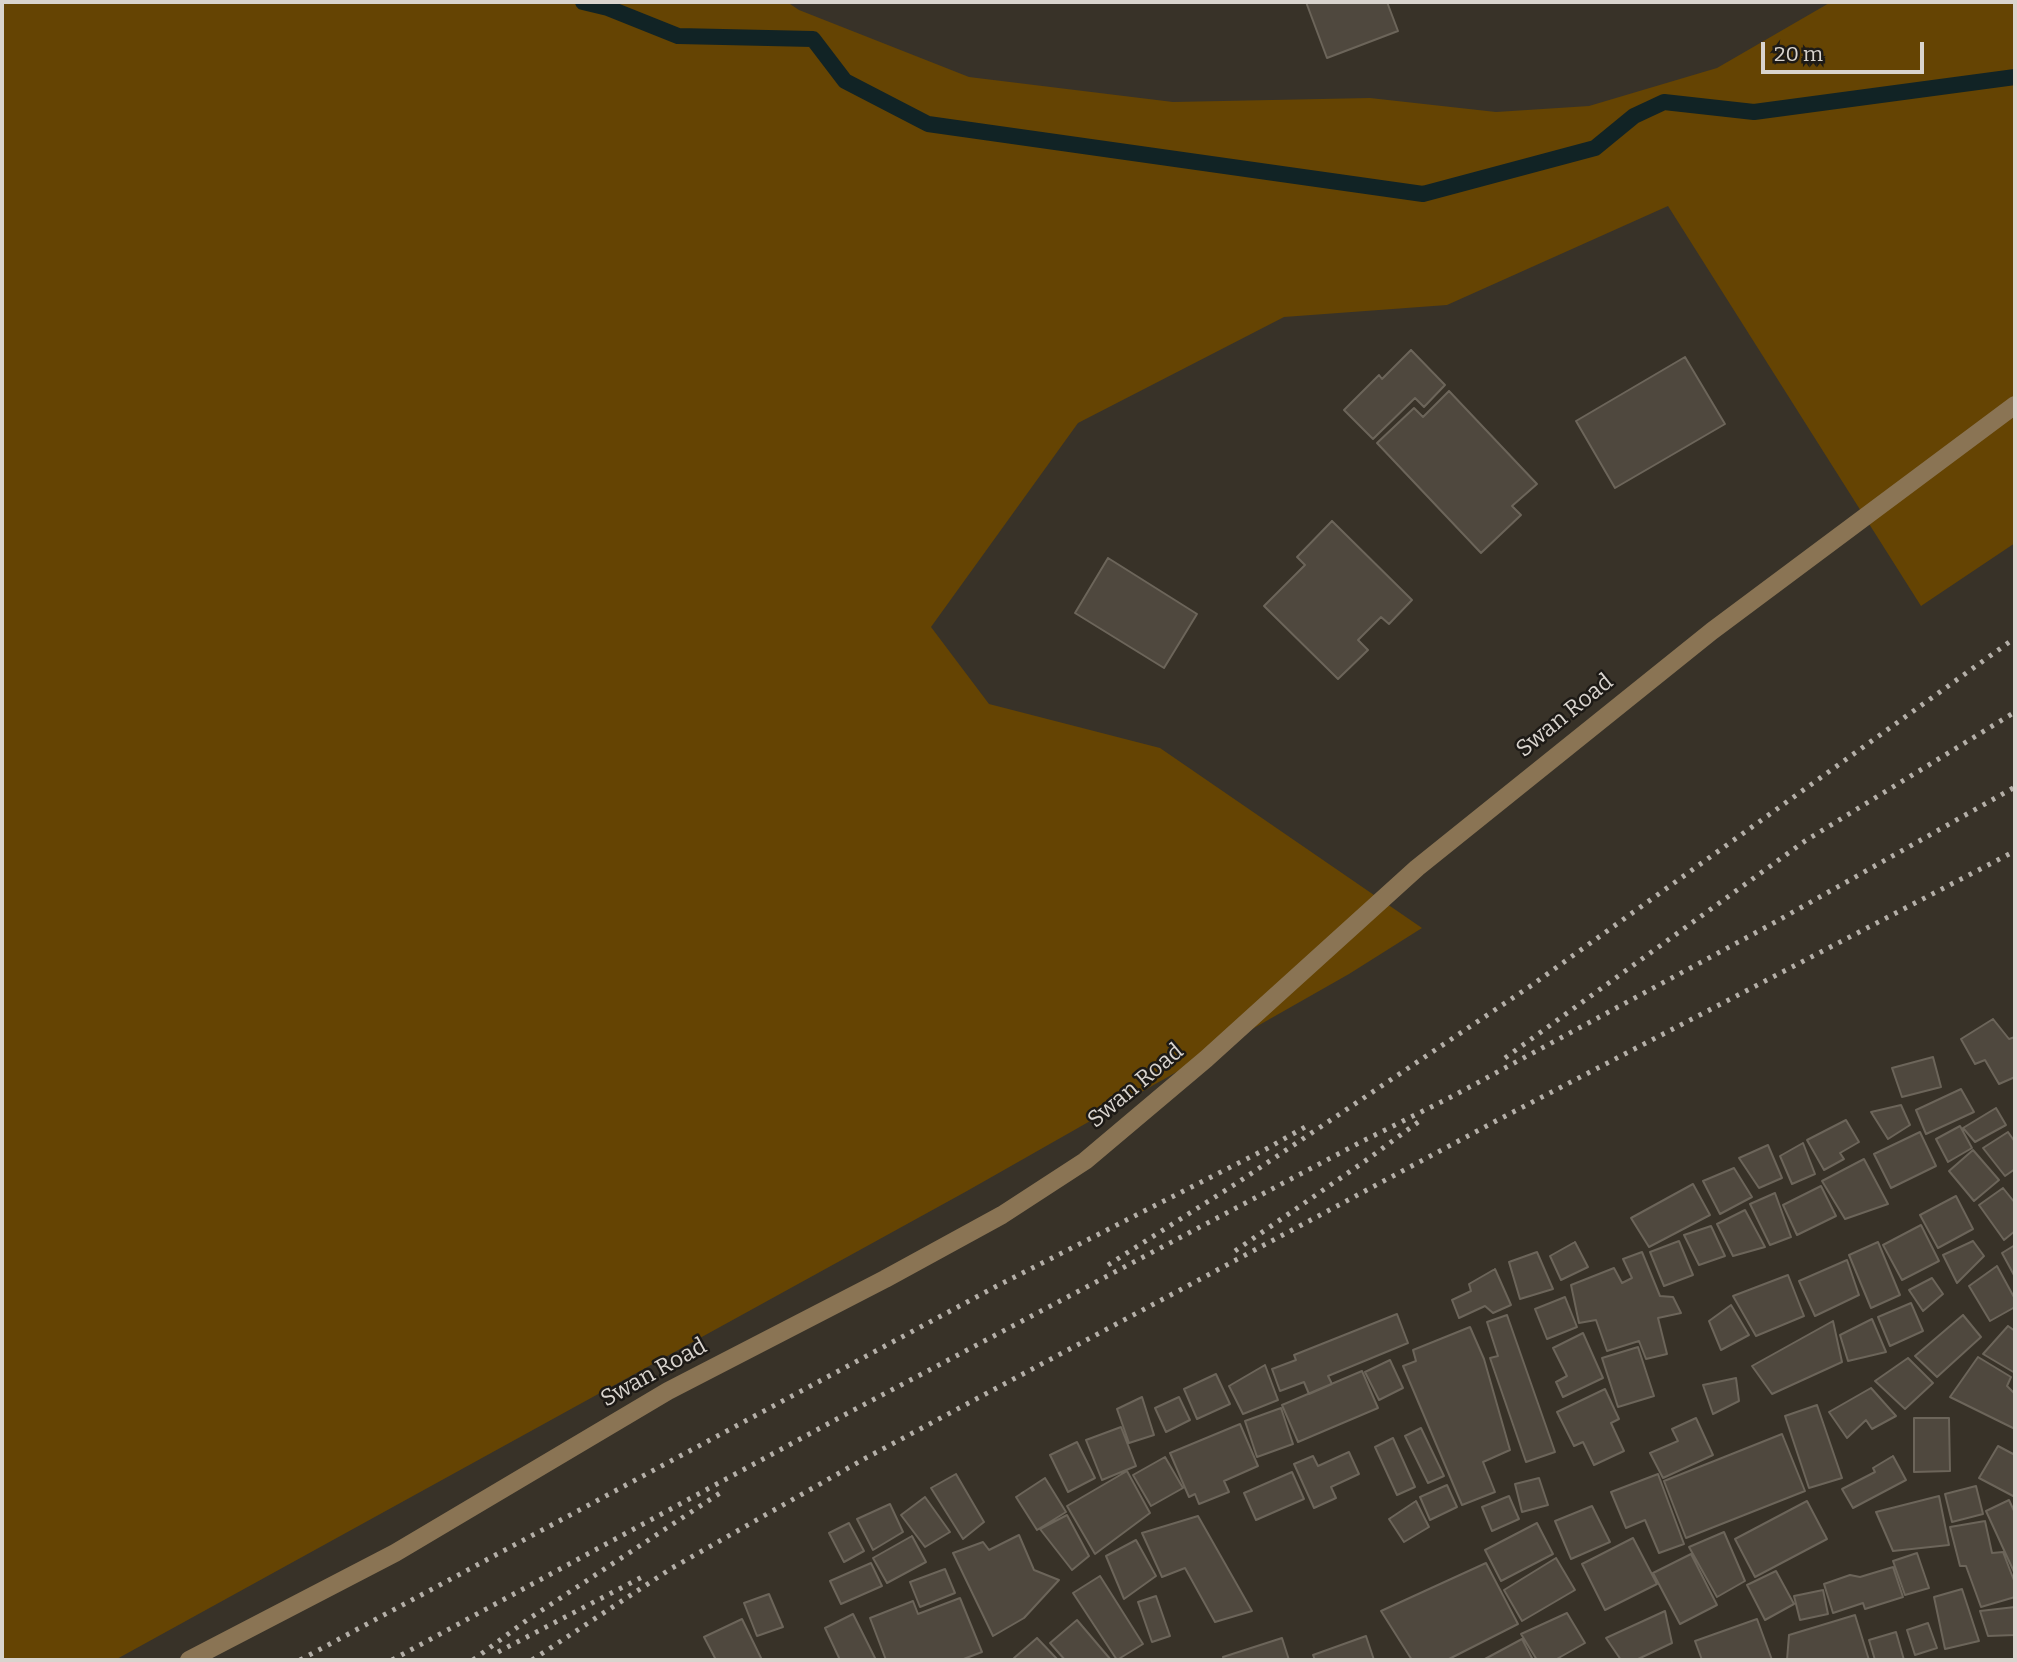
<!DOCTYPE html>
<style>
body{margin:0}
#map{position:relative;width:2017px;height:1662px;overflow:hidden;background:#383228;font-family:Bitter,serif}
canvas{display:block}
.frame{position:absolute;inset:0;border:4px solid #d9d4ce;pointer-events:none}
.scale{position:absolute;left:1761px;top:42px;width:163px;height:32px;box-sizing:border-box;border:4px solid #d9d4ce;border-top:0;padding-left:9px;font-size:21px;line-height:24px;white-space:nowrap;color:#d9d4ce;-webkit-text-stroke:5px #1d1a16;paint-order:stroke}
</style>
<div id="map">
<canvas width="2017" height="1662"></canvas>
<div class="frame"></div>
<div class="scale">20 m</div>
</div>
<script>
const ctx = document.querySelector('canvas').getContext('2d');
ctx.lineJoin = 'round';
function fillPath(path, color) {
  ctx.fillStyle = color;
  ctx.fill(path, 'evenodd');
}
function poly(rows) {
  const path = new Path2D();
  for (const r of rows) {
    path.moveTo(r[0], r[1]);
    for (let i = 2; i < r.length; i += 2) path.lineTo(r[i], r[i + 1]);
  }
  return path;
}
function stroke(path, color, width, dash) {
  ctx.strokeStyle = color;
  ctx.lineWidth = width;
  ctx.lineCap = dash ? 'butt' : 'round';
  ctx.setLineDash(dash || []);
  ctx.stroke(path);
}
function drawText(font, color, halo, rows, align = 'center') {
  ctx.font = font + ' Bitter,serif';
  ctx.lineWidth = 5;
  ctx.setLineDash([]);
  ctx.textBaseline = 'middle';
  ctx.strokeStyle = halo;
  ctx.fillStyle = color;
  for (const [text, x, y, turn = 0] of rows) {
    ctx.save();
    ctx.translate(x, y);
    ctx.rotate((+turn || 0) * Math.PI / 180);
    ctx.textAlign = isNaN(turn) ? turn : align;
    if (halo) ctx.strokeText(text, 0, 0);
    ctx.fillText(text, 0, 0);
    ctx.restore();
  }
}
const green = poly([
 [2,2,787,2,799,10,969,77,1173,102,1370,98,1496,112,1589,106,1717,68,1831,2,2015,2,2015,543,1921,606,1668,206,1447,305,1284,317,1078,423,931,627,989,704,1160,748,1422,928,1349,974,967,1191,115,1660,2,1660]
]);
const stream = poly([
 [583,2,608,8,678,36,813,39,845,81,928,124,1423,194,1595,148,1634,116,1664,102,1754,112,2015,77]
]);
const building = poly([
 [1306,2,1387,2,1398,31,1327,58,1306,2],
 [1411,350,1445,385,1424,407,1415,398,1373,439,1344,410,1379,375,1382,379,1411,350],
 [1685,357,1725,424,1615,488,1576,421,1685,357],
 [1449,391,1537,484,1512,506,1521,515,1481,553,1377,443,1414,408,1423,417,1449,391],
 [1332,521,1412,600,1389,624,1381,617,1358,640,1368,650,1338,679,1264,606,1305,565,1297,557,1332,521],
 [1108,558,1197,614,1164,668,1075,613,1108,558],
 [1993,1019,2009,1039,2015,1037,2015,1077,1999,1084,1985,1060,1975,1064,1961,1039,1993,1019],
 [1933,1057,1941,1087,1902,1097,1892,1068,1933,1057],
 [1961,1089,1974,1112,1926,1134,1916,1110,1961,1089],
 [1901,1105,1910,1125,1888,1139,1871,1112,1901,1105],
 [1996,1108,2006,1125,1975,1142,1963,1128,1996,1108],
 [1846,1120,1859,1142,1840,1153,1844,1159,1824,1170,1807,1140,1846,1120],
 [1960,1126,1972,1148,1948,1162,1936,1139,1960,1126],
 [1920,1132,1936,1166,1891,1188,1874,1154,1920,1132],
 [2008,1132,2015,1142,2015,1169,2005,1176,1983,1148,2008,1132],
 [1803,1143,1815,1174,1792,1184,1780,1156,1803,1143],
 [1768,1145,1782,1178,1759,1188,1739,1158,1768,1145],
 [1973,1150,1999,1180,1974,1201,1949,1171,1973,1150],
 [1864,1159,1888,1204,1845,1219,1822,1181,1864,1159],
 [1734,1168,1752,1197,1720,1214,1703,1181,1734,1168],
 [1693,1184,1710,1215,1649,1247,1631,1218,1693,1184],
 [1821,1186,1836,1216,1797,1235,1783,1205,1821,1186],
 [2003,1188,2015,1203,2015,1231,2004,1240,1979,1205,2003,1188],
 [1775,1193,1791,1237,1770,1245,1750,1204,1775,1193],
 [1956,1196,1973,1229,1938,1248,1920,1215,1956,1196],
 [1745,1210,1765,1247,1733,1256,1717,1224,1745,1210],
 [1921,1225,1939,1261,1902,1280,1883,1245,1921,1225],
 [1711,1226,1725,1256,1699,1265,1684,1235,1711,1226],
 [1679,1241,1693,1275,1664,1286,1650,1252,1679,1241],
 [1973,1241,1984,1256,1957,1283,1943,1255,1973,1241],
 [1575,1242,1588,1267,1561,1280,1550,1256,1575,1242],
 [1878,1242,1900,1295,1871,1308,1849,1255,1878,1242],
 [2015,1245,2015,1277,2002,1253,2015,1245],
 [1537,1252,1553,1289,1520,1299,1509,1262,1537,1252],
 [1642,1252,1660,1296,1673,1297,1681,1313,1658,1318,1667,1354,1646,1359,1639,1341,1607,1351,1596,1320,1579,1323,1571,1285,1614,1268,1622,1283,1632,1278,1623,1259,1642,1252],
 [1847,1260,1859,1295,1815,1316,1799,1281,1847,1260],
 [1997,1266,2015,1299,2015,1307,1990,1321,1969,1286,1997,1266],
 [1495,1269,1511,1305,1493,1313,1485,1306,1459,1318,1452,1300,1471,1291,1469,1284,1495,1269],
 [1788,1275,1804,1316,1756,1336,1733,1296,1788,1275],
 [1932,1278,1943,1294,1923,1311,1909,1290,1932,1278],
 [1565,1297,1577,1327,1547,1339,1535,1309,1565,1297],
 [1911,1303,1923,1331,1890,1346,1878,1317,1911,1303],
 [1731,1305,1749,1335,1721,1350,1709,1321,1731,1305],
 [1397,1314,1408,1343,1328,1376,1332,1384,1309,1394,1304,1382,1280,1391,1272,1369,1296,1360,1294,1355,1397,1314],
 [1507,1315,1555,1452,1526,1462,1490,1358,1498,1356,1487,1322,1507,1315],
 [1963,1315,1981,1337,1937,1377,1915,1356,1963,1315],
 [1872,1319,1886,1352,1848,1361,1840,1335,1872,1319],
 [1833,1321,1842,1362,1772,1394,1752,1366,1833,1321],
 [2008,1326,2015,1331,2015,1373,1983,1354,2008,1326],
 [1470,1327,1484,1359,1510,1450,1483,1462,1495,1492,1462,1505,1403,1366,1416,1361,1413,1350,1470,1327],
 [1583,1333,1603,1378,1563,1397,1556,1382,1567,1376,1553,1348,1583,1333],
 [1638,1347,1654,1396,1618,1407,1602,1358,1638,1347],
 [1978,1357,2011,1377,2007,1386,2015,1394,2015,1429,1950,1397,1978,1357],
 [1908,1358,1933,1383,1905,1409,1875,1381,1908,1358],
 [1390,1360,1403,1388,1379,1400,1365,1372,1390,1360],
 [1265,1365,1278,1400,1243,1414,1229,1386,1265,1365],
 [1362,1371,1378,1408,1298,1442,1282,1405,1362,1371],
 [1216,1374,1230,1404,1197,1419,1184,1389,1216,1374],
 [1736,1378,1739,1401,1713,1414,1703,1385,1736,1378],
 [1871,1388,1896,1416,1872,1429,1866,1420,1847,1438,1829,1412,1871,1388],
 [1605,1389,1619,1419,1611,1423,1624,1451,1594,1465,1583,1442,1574,1446,1557,1412,1605,1389],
 [1142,1397,1154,1435,1129,1443,1117,1409,1142,1397],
 [1179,1397,1190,1420,1166,1432,1155,1408,1179,1397],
 [1817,1405,1842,1478,1809,1488,1785,1416,1817,1405],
 [1281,1408,1293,1444,1257,1457,1245,1421,1281,1408],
 [1696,1418,1713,1455,1663,1478,1650,1453,1678,1441,1672,1429,1696,1418],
 [1914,1418,1949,1418,1950,1471,1914,1472,1914,1418],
 [1240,1424,1258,1466,1224,1481,1229,1492,1199,1504,1195,1494,1189,1497,1170,1453,1240,1424],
 [1121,1427,1136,1466,1102,1480,1086,1440,1121,1427],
 [1421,1428,1444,1476,1428,1483,1405,1436,1421,1428],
 [1782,1434,1805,1491,1686,1538,1664,1481,1782,1434],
 [1393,1438,1415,1487,1397,1495,1375,1447,1393,1438],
 [1077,1442,1095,1478,1068,1492,1050,1455,1077,1442],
 [1998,1446,2015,1455,2015,1497,1979,1478,1998,1446],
 [1349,1452,1359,1474,1331,1487,1336,1498,1314,1508,1294,1464,1313,1456,1318,1466,1349,1452],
 [1893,1456,1906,1480,1853,1508,1842,1489,1875,1472,1873,1468,1893,1456],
 [1165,1457,1183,1488,1151,1506,1133,1475,1165,1457],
 [1127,1471,1150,1513,1095,1554,1067,1506,1127,1471],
 [1292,1472,1304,1499,1256,1520,1244,1493,1292,1472],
 [956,1474,984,1522,963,1539,931,1488,956,1474],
 [1658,1474,1684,1544,1659,1553,1645,1520,1626,1528,1611,1492,1658,1474],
 [1045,1478,1066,1512,1037,1530,1016,1497,1045,1478],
 [1539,1478,1548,1505,1522,1512,1515,1484,1539,1478],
 [1447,1485,1457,1507,1430,1520,1420,1497,1447,1485],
 [1976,1486,1983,1514,1952,1522,1945,1494,1976,1486],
 [1509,1496,1519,1519,1492,1531,1482,1507,1509,1496],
 [1939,1496,1949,1545,1893,1551,1876,1512,1939,1496],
 [925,1497,950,1532,925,1547,901,1515,925,1497],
 [2009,1500,2015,1513,2015,1574,1986,1511,2009,1500],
 [1416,1501,1429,1527,1404,1542,1389,1519,1416,1501],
 [1807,1501,1827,1539,1755,1577,1735,1539,1807,1501],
 [890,1504,903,1532,873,1550,857,1519,890,1504],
 [1592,1506,1610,1542,1571,1559,1555,1521,1592,1506],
 [1067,1515,1089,1556,1072,1570,1040,1529,1067,1515],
 [1198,1516,1252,1611,1215,1622,1185,1568,1162,1577,1142,1533,1198,1516],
 [1985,1521,1992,1553,2003,1552,2015,1583,2015,1597,1981,1607,1966,1566,1960,1566,1950,1527,1985,1521],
 [849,1523,864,1551,844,1562,829,1533,849,1523],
 [1537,1523,1553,1554,1501,1581,1485,1550,1537,1523],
 [1724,1532,1745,1581,1717,1597,1689,1547,1724,1532],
 [1019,1535,1034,1570,1059,1580,1024,1618,993,1636,953,1553,983,1542,989,1550,1019,1535],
 [912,1536,926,1562,887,1583,873,1558,912,1536],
 [1633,1538,1657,1584,1605,1610,1582,1564,1633,1538],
 [1136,1540,1156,1576,1124,1599,1106,1556,1136,1540],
 [1917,1553,1929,1588,1905,1595,1893,1561,1917,1553],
 [1691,1554,1717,1605,1680,1624,1653,1573,1691,1554],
 [1556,1558,1575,1590,1522,1621,1504,1590,1556,1558],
 [871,1563,882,1586,841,1604,830,1581,871,1563],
 [1486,1563,1518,1624,1447,1660,1412,1660,1381,1611,1486,1563],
 [1893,1567,1903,1597,1865,1609,1863,1603,1833,1613,1824,1584,1850,1575,1860,1577,1893,1567],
 [945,1569,955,1593,920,1607,910,1582,945,1569],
 [1776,1571,1794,1604,1765,1620,1747,1585,1776,1571],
 [1100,1576,1143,1644,1117,1660,1073,1593,1100,1576],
 [1962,1589,1979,1641,1945,1649,1934,1597,1962,1589],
 [1823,1590,1828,1614,1800,1620,1794,1596,1823,1590],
 [769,1594,783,1627,757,1636,744,1603,769,1594],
 [1156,1596,1170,1636,1152,1642,1138,1602,1156,1596],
 [960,1598,982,1652,961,1660,886,1660,870,1618,913,1601,918,1614,960,1598],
 [2015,1607,2015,1635,1988,1636,1980,1611,2015,1607],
 [1665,1611,1672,1643,1636,1660,1621,1660,1606,1638,1665,1611],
 [1567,1613,1585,1643,1555,1660,1537,1660,1521,1634,1567,1613],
 [853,1614,876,1660,840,1660,825,1628,853,1614],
 [1855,1615,1869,1660,1787,1660,1789,1635,1855,1615],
 [742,1619,762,1660,716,1660,704,1637,742,1619],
 [1757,1619,1772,1660,1702,1660,1695,1641,1757,1619],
 [1077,1620,1111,1660,1065,1660,1050,1643,1077,1620],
 [1928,1623,1937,1648,1915,1655,1907,1630,1928,1623],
 [1896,1632,1904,1660,1875,1660,1869,1640,1896,1632],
 [1366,1636,1374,1660,1315,1660,1313,1655,1366,1636],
 [1037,1638,1058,1660,1017,1660,1014,1658,1037,1638],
 [1282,1638,1289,1660,1224,1660,1223,1657,1282,1638],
 [1522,1639,1533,1660,1483,1660,1522,1639]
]);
const minor = poly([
 [189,1660,395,1553,668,1391,885,1279,1002,1215,1085,1161,1206,1059,1417,868,1712,631,2015,405]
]);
const rail = poly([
 [1505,1058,1805,841,2015,712],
 [1235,1251,1368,1159,1421,1120],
 [1108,1265,1237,1183,1532,985,2015,638],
 [498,1652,644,1576],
 [300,1660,995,1287,1268,1148,1305,1127],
 [392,1660,848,1413,1359,1143,1453,1096,1770,925,2015,787],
 [473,1660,527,1620,720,1493],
 [532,1660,672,1568,864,1459,1494,1122,2015,851]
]);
const streetNames = [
 ["Swan Road",1565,716,-39],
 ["Swan Road",1136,1086,-40],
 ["Swan Road",654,1373,-29]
];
fillPath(green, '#654403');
stroke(stream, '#112325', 16);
fillPath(building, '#4f483e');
stroke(building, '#6c655a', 2);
stroke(minor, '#8a7454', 18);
stroke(rail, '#b4afa8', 5, [3.5, 7]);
drawText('23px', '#d9d4ce', '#1d1a16', streetNames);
</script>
